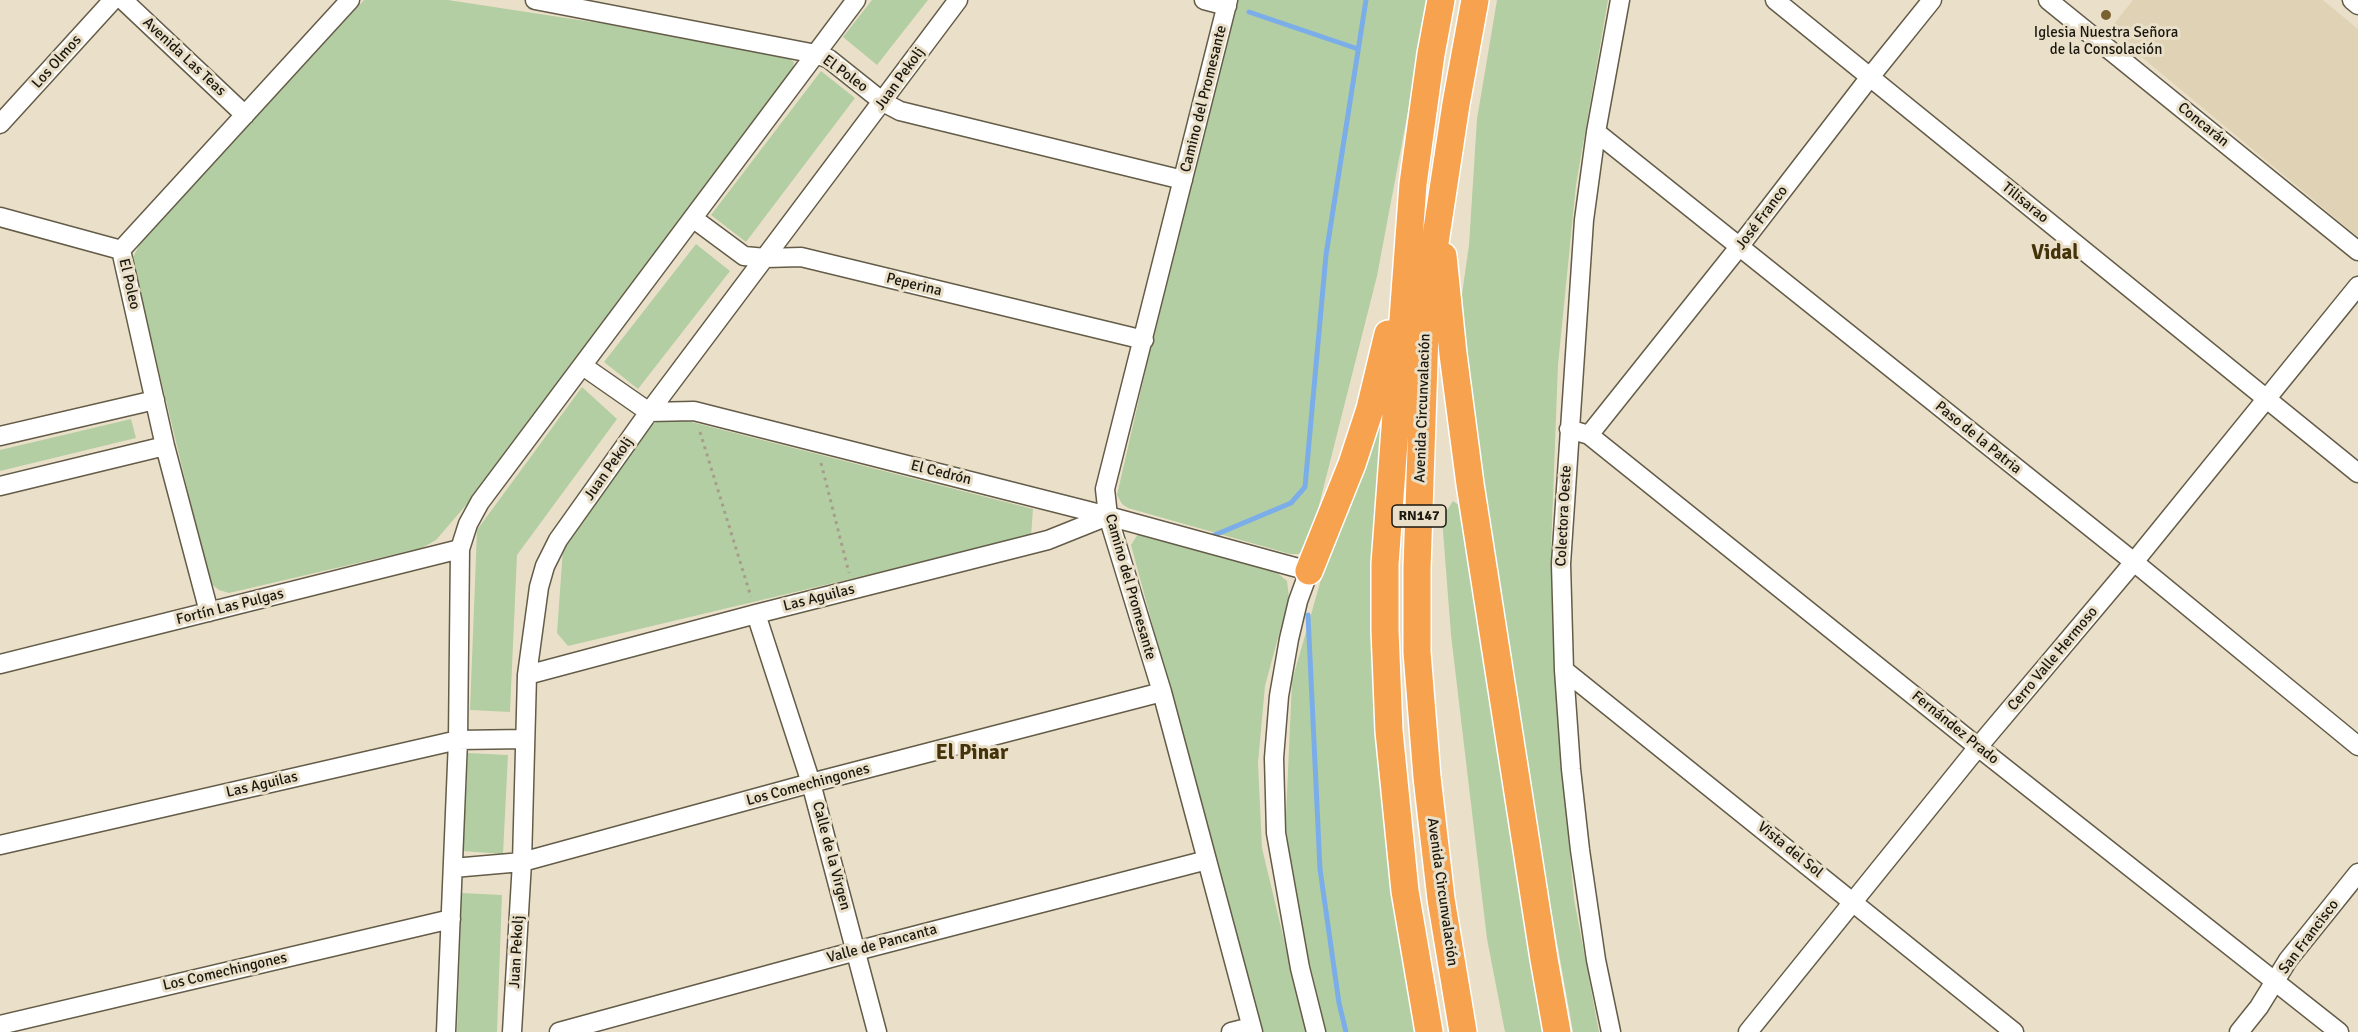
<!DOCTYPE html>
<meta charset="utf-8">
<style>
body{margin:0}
canvas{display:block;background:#eae0c9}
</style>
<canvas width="2358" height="1032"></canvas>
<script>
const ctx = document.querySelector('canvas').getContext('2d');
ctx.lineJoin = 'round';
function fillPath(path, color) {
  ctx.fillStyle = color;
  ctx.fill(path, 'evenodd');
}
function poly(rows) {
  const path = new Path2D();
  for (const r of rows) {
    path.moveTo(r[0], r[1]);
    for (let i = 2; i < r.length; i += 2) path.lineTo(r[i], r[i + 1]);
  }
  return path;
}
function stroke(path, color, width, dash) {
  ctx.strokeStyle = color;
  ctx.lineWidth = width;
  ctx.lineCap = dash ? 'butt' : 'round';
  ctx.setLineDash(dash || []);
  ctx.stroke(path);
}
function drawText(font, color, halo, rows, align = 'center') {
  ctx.font = font + ' Signika,sans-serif';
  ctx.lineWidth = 6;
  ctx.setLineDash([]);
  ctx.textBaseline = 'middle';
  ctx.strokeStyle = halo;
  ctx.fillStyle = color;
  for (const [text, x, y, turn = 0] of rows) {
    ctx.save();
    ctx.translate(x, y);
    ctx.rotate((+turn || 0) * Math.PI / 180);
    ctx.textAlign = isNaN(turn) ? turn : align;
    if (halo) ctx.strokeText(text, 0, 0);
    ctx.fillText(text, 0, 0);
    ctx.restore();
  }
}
const built = poly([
 [2133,0,2323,0,2358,29,2358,237,2109,30]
]);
const green = poly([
 [364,0,448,0,776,50,794,62,792,72,467,504,436,540,422,548,229,593,219,590,210,583,136,276,133,257,142,240],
 [872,0,928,0,877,65,843,37],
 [1238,0,1429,0,1377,276,1310,541,1299,554,1290,554,1128,508,1122,504,1117,495,1156,325],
 [1497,0,1608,0,1576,185,1558,365,1551,550,1558,726,1574,899,1599,1032,1573,1032,1538,836,1495,562,1465,351,1462,294,1469,245,1477,119],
 [821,71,855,98,746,242,711,215],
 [696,244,730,271,638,389,604,362],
 [1394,353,1374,559,1416,1032,1326,1032,1309,961,1285,837,1292,681,1326,562],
 [582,387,617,419,517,555,510,712,470,710,477,530],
 [672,417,1033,509,1031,536,568,646,557,633,563,548,646,430,660,419],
 [131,419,136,438,0,471,0,450],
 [1453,501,1464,509,1550,1032,1505,1032,1487,939,1451,635,1442,518],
 [1152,532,1275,571,1287,581,1289,597,1265,686,1258,763,1262,848,1306,1032,1262,1032,1131,545,1138,534],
 [468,753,508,755,503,854,463,851],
 [462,893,502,895,497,1032,457,1032]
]);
const stream = poly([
 [1249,12,1358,49],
 [1210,537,1291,503,1305,487,1326,255,1366,0],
 [1308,615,1320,869,1339,1003,1346,1032]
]);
const path = poly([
 [700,432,751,597],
 [821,463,849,573]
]);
const minor = poly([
 [123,0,245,115],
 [535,0,816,54,829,59,883,102,900,111,1183,180],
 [1204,0,1227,6],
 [1228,0,1105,489,1108,516,1162,692,1253,1032],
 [1775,0,2358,473],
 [2048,0,2358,251],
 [2352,0,2358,5],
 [0,124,113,0],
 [1596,132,2134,562,2358,746],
 [0,217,121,250],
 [694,219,744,256,766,258,801,257,1144,340],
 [583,366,649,412,694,411,1108,516,1309,571,1298,601,1289,639,1279,696,1274,758,1276,833,1300,968,1316,1032],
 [1569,429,1589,435,1978,747,2339,1032],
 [1589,435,1739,247,1870,77,1932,0],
 [0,436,155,400],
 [0,486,165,446],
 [209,612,165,446,121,250,350,0],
 [756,614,811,783,877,1032],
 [0,664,460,549],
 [1564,670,2014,1032],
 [527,675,756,614,1048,540,1108,516],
 [0,845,458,740,525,739],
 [453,868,522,862,811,783,1162,692],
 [0,1025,451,919],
 [446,1032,458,740,460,549,468,524,480,502,856,0],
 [512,1032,522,862,527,675,539,587,545,566,558,540,649,412,958,0],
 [559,1032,856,951,1207,860],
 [1231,1032,1251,1027],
 [1611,1032,1596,960,1580,850,1571,769,1564,670,1561,564,1584,220,1596,132,1620,0],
 [1748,1032,1978,747,2134,562,2358,286],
 [2239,1032,2259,1007,2288,960,2358,873]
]);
const highway = poly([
 [1443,256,1453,354,1470,484,1544,959,1557,1032],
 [1309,571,1352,464,1370,409,1388,334],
 [1429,1032,1405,891,1389,731,1385,630,1385,564,1413,184,1431,54,1441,0],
 [1463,1032,1441,899,1427,777,1417,652,1417,568,1426,302,1456,104,1475,0]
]);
const markers = [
 [2106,15,6,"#7a6132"]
];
const shields = [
 [1419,516,54]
];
const shieldNames = [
 ["RN147",1419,516]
];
const poiNames = [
 ["Iglesia Nuestra Señora",2106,33],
 ["de la Consolación",2106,50]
];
const streetNames = [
 ["Avenida Las Teas",184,57,43],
 ["Los Olmos",57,62,-48],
 ["El Poleo",845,74,36],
 ["Juan Pekolj",900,79,-54],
 ["Camino del Promesante",1204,99,-76],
 ["Concarán",2203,125,39],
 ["Tilisarao",2025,203,39],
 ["José Franco",1762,218,-53],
 ["El Poleo",129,284,77],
 ["Peperina",914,285,14],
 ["Avenida Circunvalación",1423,408,-88],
 ["Paso de la Patria",1978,438,39],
 ["Juan Pekolj",609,469,-55],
 ["El Cedrón",941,473,14],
 ["Colectora Oeste",1564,516,-87],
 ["Camino del Promesante",1130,587,74],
 ["Las Aguilas",819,598,-14],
 ["Fortín Las Pulgas",230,607,-14],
 ["Cerro Valle Hermoso",2053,659,-50],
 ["Fernández Prado",1955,728,39],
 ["Las Aguilas",262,785,-13],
 ["Los Comechingones",808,785,-15],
 ["Vista del Sol",1790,850,39],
 ["Calle de la Virgen",831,856,75],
 ["Avenida Circunvalación",1442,892,82],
 ["San Francisco",2309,937,-53],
 ["Valle de Pancanta",882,944,-15],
 ["Juan Pekolj",517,952,-87],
 ["Los Comechingones",225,972,-13]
];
const districtNames = [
 ["Vidal",2055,253],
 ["El Pinar",972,753]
];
fillPath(built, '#e0d3b5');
fillPath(green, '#b4cea4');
stroke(stream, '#7baee9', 5);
stroke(minor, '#645c48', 21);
stroke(highway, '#fff', 30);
stroke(path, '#a59e8c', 3, [3, 4.5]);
stroke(minor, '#fff', 18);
stroke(highway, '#f7a24e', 27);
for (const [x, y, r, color] of markers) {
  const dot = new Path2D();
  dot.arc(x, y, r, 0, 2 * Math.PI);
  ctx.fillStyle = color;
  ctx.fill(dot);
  stroke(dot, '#eae0c9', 2);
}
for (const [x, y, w] of shields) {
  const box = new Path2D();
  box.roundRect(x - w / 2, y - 11, w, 22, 4.5);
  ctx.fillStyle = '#eae0c9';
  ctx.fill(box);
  stroke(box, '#1b1810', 1.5);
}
drawText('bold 14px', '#1b1810', null, shieldNames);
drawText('15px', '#1b1810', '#eae0c9', poiNames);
drawText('15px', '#1b1810', '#eae0c9', streetNames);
drawText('bold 21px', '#44320a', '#eae0c9', districtNames);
</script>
